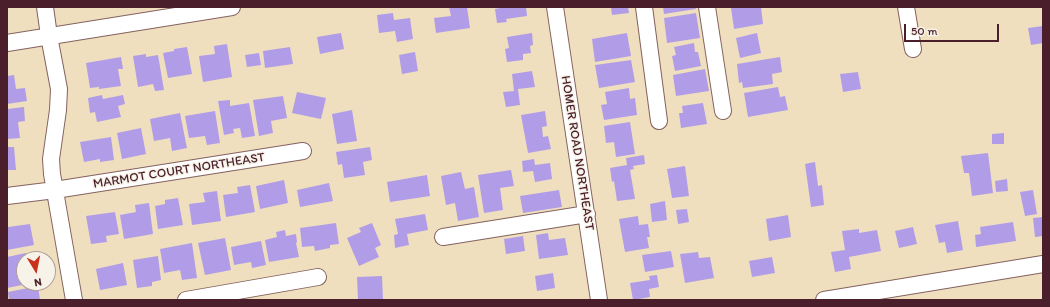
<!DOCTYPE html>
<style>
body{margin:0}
#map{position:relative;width:1050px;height:307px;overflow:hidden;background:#efdfbf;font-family:Itim,sans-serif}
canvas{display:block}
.frame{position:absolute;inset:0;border:8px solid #4a1f2b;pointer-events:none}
.north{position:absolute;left:16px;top:251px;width:40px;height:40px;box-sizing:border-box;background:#f7f3e8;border:1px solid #b29e9c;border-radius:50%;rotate:170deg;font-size:11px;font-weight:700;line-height:16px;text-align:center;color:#4a1f2b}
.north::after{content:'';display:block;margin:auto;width:14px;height:18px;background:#c8321e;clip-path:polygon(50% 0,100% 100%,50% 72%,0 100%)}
.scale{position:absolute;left:904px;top:24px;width:95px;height:18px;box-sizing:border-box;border:2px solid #4a1f2b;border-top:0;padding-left:5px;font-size:12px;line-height:14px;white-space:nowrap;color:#4a1f2b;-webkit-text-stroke:3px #f7f3e8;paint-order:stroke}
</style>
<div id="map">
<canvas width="1050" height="307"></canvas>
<div class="frame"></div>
<div class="north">N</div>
<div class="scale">50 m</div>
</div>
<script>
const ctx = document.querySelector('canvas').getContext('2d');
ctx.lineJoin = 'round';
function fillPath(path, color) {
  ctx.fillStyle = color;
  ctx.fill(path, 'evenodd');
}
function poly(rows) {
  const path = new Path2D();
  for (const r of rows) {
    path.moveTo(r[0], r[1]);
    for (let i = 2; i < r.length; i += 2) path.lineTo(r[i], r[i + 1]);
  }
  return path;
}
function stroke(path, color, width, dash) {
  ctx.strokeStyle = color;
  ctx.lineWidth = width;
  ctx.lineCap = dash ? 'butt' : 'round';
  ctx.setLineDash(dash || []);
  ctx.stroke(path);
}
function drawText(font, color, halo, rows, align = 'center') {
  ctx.font = font + ' Itim,sans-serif';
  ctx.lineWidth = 3;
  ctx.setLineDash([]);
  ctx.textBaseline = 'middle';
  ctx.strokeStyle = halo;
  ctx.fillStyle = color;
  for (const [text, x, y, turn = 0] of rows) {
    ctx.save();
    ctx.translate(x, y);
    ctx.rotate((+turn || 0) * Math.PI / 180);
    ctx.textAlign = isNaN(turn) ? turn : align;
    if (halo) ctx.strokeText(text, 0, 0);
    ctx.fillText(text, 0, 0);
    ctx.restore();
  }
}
const building = poly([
 [449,7,467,7,470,28,436,33,434,18,451,16],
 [506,7,526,7,527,16,506,19,507,22,497,23,495,9],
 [611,7,628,7,629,13,612,15],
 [663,7,695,7,696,9,664,14],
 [740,7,761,7,763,24,734,29,731,8],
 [393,13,394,20,410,18,413,39,397,42,395,31,379,33,377,15],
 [696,13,700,38,667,43,664,18],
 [1043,26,1043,43,1031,45,1028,28],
 [341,33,344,49,320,54,317,37],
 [532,33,533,45,530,46,531,53,523,54,523,60,507,62,505,49,509,48,507,37],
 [627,33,631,56,595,62,592,39],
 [757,33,761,53,740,58,736,38],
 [694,43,695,52,698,52,701,66,675,71,672,56,676,55,674,47],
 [227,44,232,77,203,82,199,56,215,54,214,46],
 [187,47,192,74,168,78,163,53,174,51,174,49],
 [290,47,293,64,265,68,263,51],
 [415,52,418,71,402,74,399,55],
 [259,53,261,65,247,67,245,55],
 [146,54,146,57,158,55,164,90,155,91,153,84,138,87,133,56],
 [121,57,123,69,118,69,121,86,99,89,99,87,90,88,86,63],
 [780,57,782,72,772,74,773,84,743,88,742,82,739,83,737,64],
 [631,60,635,82,599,88,595,65],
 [705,69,709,91,676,96,673,75],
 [532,71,535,87,518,89,520,105,506,107,503,92,514,91,512,74],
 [858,72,861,89,843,92,840,74],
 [14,75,16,89,25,88,27,101,7,104,7,76],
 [778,87,780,97,785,96,788,110,748,117,744,93],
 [629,88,630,99,635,98,637,115,604,120,601,105,607,104,605,92],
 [297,92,326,98,321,119,292,113],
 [102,95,103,99,123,95,125,104,118,106,121,117,97,122,95,112,90,113,88,98],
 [283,96,287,118,271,121,273,133,259,136,253,100],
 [230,100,230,106,249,103,255,136,242,138,240,128,233,129,234,133,224,135,218,101],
 [703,103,707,124,681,128,679,113,683,113,682,106],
 [24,107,25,121,18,122,20,138,7,139,7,109],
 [352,110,357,141,337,144,332,114],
 [215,111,220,143,207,145,205,136,189,138,185,116],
 [545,111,547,126,542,127,543,137,548,136,551,149,528,153,521,115],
 [180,113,187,148,172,151,170,138,154,141,150,119],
 [630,122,635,154,616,157,614,142,606,143,604,126],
 [141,128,146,154,122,159,117,133],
 [1004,133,1004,144,992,144,992,134],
 [111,137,114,160,100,162,100,159,84,162,80,142],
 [7,147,14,147,16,170,7,170],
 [370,147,372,160,363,162,365,175,344,178,342,164,338,165,336,152],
 [988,153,993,193,972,196,969,173,964,173,961,156],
 [644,155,645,164,633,166,634,169,630,170,635,199,617,201,614,181,612,182,610,168,627,165,626,158],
 [534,159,535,165,550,163,552,179,535,182,533,171,523,172,522,161],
 [815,162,818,186,822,185,824,205,811,207,805,164],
 [685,166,689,196,672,198,667,169],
 [511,170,514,186,500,188,503,210,484,213,478,175],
 [461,172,465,189,474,187,479,217,458,221,455,203,446,205,441,176],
 [427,175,430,196,390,202,387,182],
 [1007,179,1008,191,996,192,995,181],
 [284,180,288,203,260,209,256,186],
 [329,183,333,201,300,207,297,190],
 [250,185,255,212,226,217,223,195,238,193,237,187],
 [559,190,562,207,523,213,520,196],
 [1033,190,1037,214,1025,216,1020,192],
 [217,191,221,221,192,225,189,204,205,202,203,193],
 [178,198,183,225,158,229,155,206,165,204,165,200],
 [665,201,667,220,652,222,650,204],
 [149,203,153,234,124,239,120,215,136,212,135,205],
 [687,209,689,222,678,224,676,210],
 [115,212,119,234,106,236,107,242,91,244,86,216],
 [425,214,428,230,407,234,409,245,395,248,394,235,398,234,395,219],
 [788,215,791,237,769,241,766,219],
 [638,216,639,225,648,224,650,237,647,237,649,248,625,252,619,219],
 [1043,217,1043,236,1035,237,1033,218],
 [958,221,963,250,947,253,945,242,939,243,935,225],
 [1013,222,1016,241,976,247,975,235,981,234,980,227],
 [336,223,339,244,330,245,330,248,315,251,314,246,302,247,300,228],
 [372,223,381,245,375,248,379,257,359,266,347,238,361,232,359,228],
 [7,224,8,224,8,227,30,224,34,245,7,250],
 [913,227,917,244,899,248,895,231],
 [859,229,859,233,877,230,881,251,849,257,851,269,835,272,831,252,845,250,842,231],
 [285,230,286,236,296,234,297,242,296,243,299,257,269,262,265,240,277,237,276,232],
 [548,233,549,240,565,238,568,255,539,259,536,235],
 [523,236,525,251,506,254,504,239],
 [225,238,231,270,205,275,198,243],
 [261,241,266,265,252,268,251,262,234,265,231,247],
 [192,243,197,278,182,280,180,270,164,273,160,249],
 [671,251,674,267,645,272,642,255],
 [698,252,699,258,710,257,714,278,685,283,680,254],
 [26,253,27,259,24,259,24,283,27,284,7,288,7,257],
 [158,256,161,280,152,282,152,286,137,288,133,260],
 [772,257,775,273,752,277,749,261],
 [123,263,127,285,100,290,96,269],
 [553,273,555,288,537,291,535,276],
 [657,275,659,287,649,289,650,297,633,300,630,283,650,280,649,276],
 [382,276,383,300,358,300,357,277],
 [38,286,40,300,9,300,8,292]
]);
const minor = poly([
 [45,7,49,36,59,89,58,110,51,159,52,174,74,300],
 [555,7,599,300],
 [644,7,659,121],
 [707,7,723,111],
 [906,7,913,49],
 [7,43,232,7],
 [7,196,55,190,303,151],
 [443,237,587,214],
 [186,300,318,277],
 [824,300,1043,264]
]);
const streetNames = [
 ["HOMER ROAD NORTHEAST",577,153,81],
 ["MARMOT COURT NORTHEAST",179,171,-9]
];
fillPath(building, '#b19de7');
stroke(minor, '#84625f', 18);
stroke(minor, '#fff', 16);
drawText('13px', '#4a1f2b', '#f7f3e8', streetNames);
</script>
